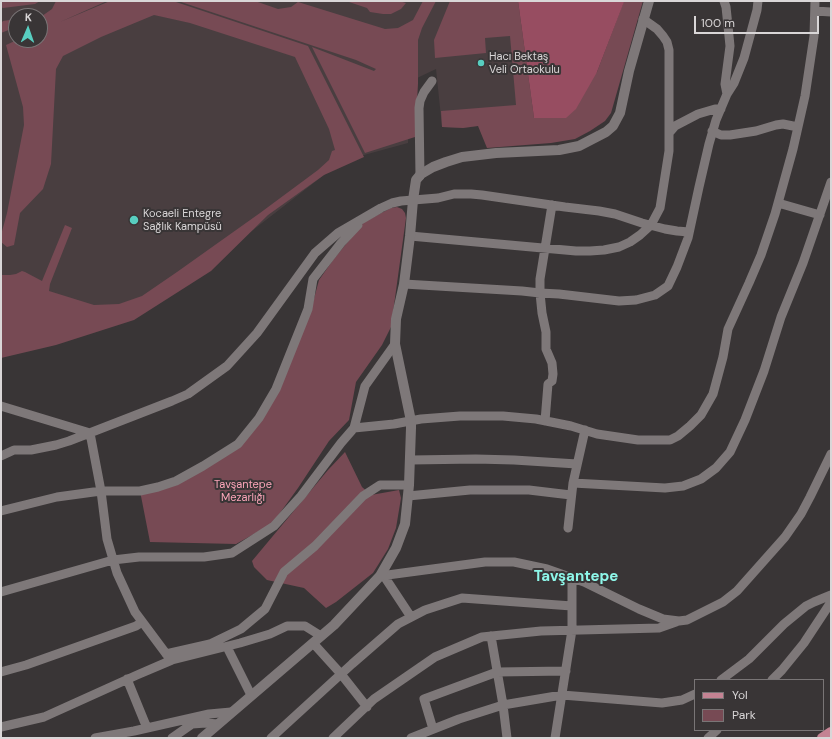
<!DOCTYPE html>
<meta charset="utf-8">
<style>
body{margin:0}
#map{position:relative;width:832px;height:739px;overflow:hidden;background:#393536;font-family:"DM Sans",sans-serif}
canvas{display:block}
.frame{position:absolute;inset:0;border:2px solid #d9d6d7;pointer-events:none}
.legend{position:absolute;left:694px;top:679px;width:130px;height:52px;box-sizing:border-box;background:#393536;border:1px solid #797576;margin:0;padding:5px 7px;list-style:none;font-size:12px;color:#d9d6d7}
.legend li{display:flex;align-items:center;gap:8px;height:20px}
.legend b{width:20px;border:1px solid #797576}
.north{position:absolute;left:8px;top:8px;width:40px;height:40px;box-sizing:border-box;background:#393536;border:1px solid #797576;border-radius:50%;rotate:2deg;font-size:11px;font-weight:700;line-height:16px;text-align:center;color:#d9d6d7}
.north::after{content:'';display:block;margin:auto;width:14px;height:18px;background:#58cec0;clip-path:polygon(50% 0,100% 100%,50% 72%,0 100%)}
.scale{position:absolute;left:694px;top:16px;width:125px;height:18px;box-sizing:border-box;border:2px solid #d9d6d7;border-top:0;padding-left:5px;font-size:12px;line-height:14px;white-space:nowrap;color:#d9d6d7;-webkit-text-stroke:3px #393536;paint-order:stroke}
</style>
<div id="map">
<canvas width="832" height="739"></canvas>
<div class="frame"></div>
<ul class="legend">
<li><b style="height:5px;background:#c48393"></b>Yol</li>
<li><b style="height:11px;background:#774a54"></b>Park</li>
</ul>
<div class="north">K</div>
<div class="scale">100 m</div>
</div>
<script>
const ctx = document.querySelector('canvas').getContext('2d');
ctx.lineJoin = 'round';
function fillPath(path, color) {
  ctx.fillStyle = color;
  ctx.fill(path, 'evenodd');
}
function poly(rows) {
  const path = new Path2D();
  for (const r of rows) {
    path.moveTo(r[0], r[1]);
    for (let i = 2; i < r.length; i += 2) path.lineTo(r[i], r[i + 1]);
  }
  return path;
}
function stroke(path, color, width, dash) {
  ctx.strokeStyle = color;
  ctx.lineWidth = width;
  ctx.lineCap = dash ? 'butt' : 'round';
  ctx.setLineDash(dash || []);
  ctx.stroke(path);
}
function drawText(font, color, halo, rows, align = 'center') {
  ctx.font = font + ' "DM Sans",sans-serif';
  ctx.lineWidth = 4;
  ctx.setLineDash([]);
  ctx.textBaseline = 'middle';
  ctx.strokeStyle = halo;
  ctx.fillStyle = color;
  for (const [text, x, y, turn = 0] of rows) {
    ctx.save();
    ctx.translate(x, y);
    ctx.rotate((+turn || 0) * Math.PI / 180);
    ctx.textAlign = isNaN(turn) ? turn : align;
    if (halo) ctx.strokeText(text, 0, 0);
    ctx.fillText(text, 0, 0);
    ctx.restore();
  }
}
const built = poly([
 [1,1,518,1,534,118,463,128,442,127,436,69,415,79,410,100,408,143,342,161,208,265,119,324,1,352],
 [16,16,40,16,40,40,16,40]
]);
const green = poly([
 [1,1,40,1,35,4,3,8,1,7],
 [56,1,107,1,60,22,110,1,173,1,308,46,364,157,324,175,268,215,211,271,134,320,56,345,1,358,1,275,10,275,16,274,22,271,25,272,42,281,65,225,72,228,50,284,49,291,94,305,119,304,142,296,177,272,260,213,318,170,329,160,332,151,335,150,329,129,295,57,190,23,154,15,101,37,63,56,56,69,51,164,43,189,20,213,14,245,7,247,1,242,1,235,7,213,24,125,23,107,6,45,17,40,40,40,40,16,42,16,52,9],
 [178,1,255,1,278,9,291,7,298,2,385,29,398,28,413,20,423,1,436,1,422,28,418,40,418,84,415,137,365,153,312,47,374,71,376,69,356,60],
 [346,1,399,1,406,3,401,9,391,14,383,14,370,12,367,8],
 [450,1,518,1,534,118,597,72,624,1,643,1,611,113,605,121,590,131,575,139,551,143,487,148,478,126,463,128,442,127,441,111,516,105,510,36,485,38,486,53,435,58,434,40],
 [16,19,16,27,1,33,1,23,3,21],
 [397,207,402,209,405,213,406,218,391,327,382,345,356,382,349,420,329,441,298,488,272,524,236,544,150,542,140,491,188,479,261,420,312,306,319,280,333,260,364,222,391,208],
 [345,452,362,487,371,495,399,490,401,498,396,528,388,549,373,573,336,602,326,608,304,588,267,580,254,567,252,561,328,470]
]);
const forest = poly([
 [518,1,616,1,624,2,597,72,576,109,566,118,534,118]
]);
const minor = poly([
 [724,1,726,7,728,26,730,46,725,84,727,94],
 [815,11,831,12],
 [712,131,721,135,730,135,756,131,776,125,783,124,798,127],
 [669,133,675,126,698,114,715,109,721,109],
 [420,176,419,108,420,101,424,92,432,81],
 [778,203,820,215],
 [410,236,576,251,590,251,604,250,619,247,630,242,640,235,651,225,660,208,669,151,669,50,667,42,663,36,657,29,643,19],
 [404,284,522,291,540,293,559,294,619,301,636,300,655,295,668,286,677,267,688,238,699,187,709,144,716,120,727,94,734,83,744,58,757,10,758,1],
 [1,406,90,433],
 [545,421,548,384,552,381,553,374,552,363,546,349,546,332,542,313,540,293,540,279,552,205],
 [354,428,394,424,421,419,460,416,503,416,536,419,571,426,597,434,638,440,670,440,678,436,690,426,701,415,713,394,723,357,728,329,749,283,761,255,775,214,793,149,805,96,814,36,815,1],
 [90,433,101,491,107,539,117,573,135,612,170,659],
 [1,456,14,450,31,450,56,445,69,441,172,401,188,394,227,366,257,333,315,253,338,233,381,208,392,203,401,201,438,198,454,194,471,194,482,195,565,207,599,211,615,214,642,223,665,229,677,231,689,232],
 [411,460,476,459,514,460,577,464],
 [573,483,665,488,683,486,701,479,716,468,730,452,745,420,764,371,781,317,803,263,831,182],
 [408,496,470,490,529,490,554,493,571,495],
 [1,511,57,497,101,491,140,491,158,487,176,481,203,466,238,444,259,418,276,389,308,309,313,279,341,243,358,225],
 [568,528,573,483,585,430],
 [380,576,485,562,514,562,547,569,584,582,639,609,663,619,679,621,687,620,723,602,737,591,785,537,801,514,810,497,831,454],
 [384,576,411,617],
 [1,592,113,560,139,557,204,557,232,553,274,526,301,496,341,443,354,428,365,386,395,344],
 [491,636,503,705,507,738],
 [313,643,341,674,367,707],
 [227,647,251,695],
 [166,654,210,644,241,629,265,609,284,572,315,546,363,496,380,485,409,485],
 [1,672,26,665,136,626,142,622],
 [127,679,147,728],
 [721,680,749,659,784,624,806,606,814,602,831,595],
 [772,680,782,670,804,643,831,602],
 [1,727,44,717,137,675,172,660,240,643,270,634,287,626,305,626,321,636],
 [433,729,424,699,497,672,566,671],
 [95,738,134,731,209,714,231,712],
 [172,738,192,724,206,723,218,724],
 [271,738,352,664,398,624,425,610,462,598,572,606],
 [333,738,374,699,435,657,482,637,541,631,659,628,676,622],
 [411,738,459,719,503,705,562,695,662,703,682,700,695,694],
 [555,738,572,630,572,578],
 [708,738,717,730]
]);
const tertiary = poly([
 [202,738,334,625,380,576,396,548,405,524,409,485,411,428,411,421,395,344,396,319,404,284,410,236,413,200,416,180,421,174,433,167,446,162,462,157,496,153,559,150,579,146,606,132,613,126,620,113,629,71,649,1]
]);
const primary = poly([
 [822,738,831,732]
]);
const markers = [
 [481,63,4,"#58cec0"],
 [134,220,5,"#58cec0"]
];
const poiNames = [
 ["Hacı Bektaş",489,57],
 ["Veli Ortaokulu",489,70],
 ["Kocaeli Entegre",143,214],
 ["Sağlık Kampüsü",143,227]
];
const parkNames = [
 ["Tavşantepe",243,485],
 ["Mezarlığı",243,498]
];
const districtNames = [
 ["Tavşantepe",576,577]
];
fillPath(built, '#493e40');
fillPath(green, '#774a54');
fillPath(forest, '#974d61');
stroke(minor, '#7e7879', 9);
stroke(tertiary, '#7e7879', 10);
stroke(primary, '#c48393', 10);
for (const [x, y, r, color] of markers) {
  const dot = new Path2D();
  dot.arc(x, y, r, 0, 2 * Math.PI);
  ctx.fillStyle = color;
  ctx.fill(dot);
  stroke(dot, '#393536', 1.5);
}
drawText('11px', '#d9d6d7', '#393536', poiNames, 'left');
drawText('11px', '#faa4b8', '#393536', parkNames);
drawText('bold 15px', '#8ef7e9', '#393536', districtNames);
</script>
